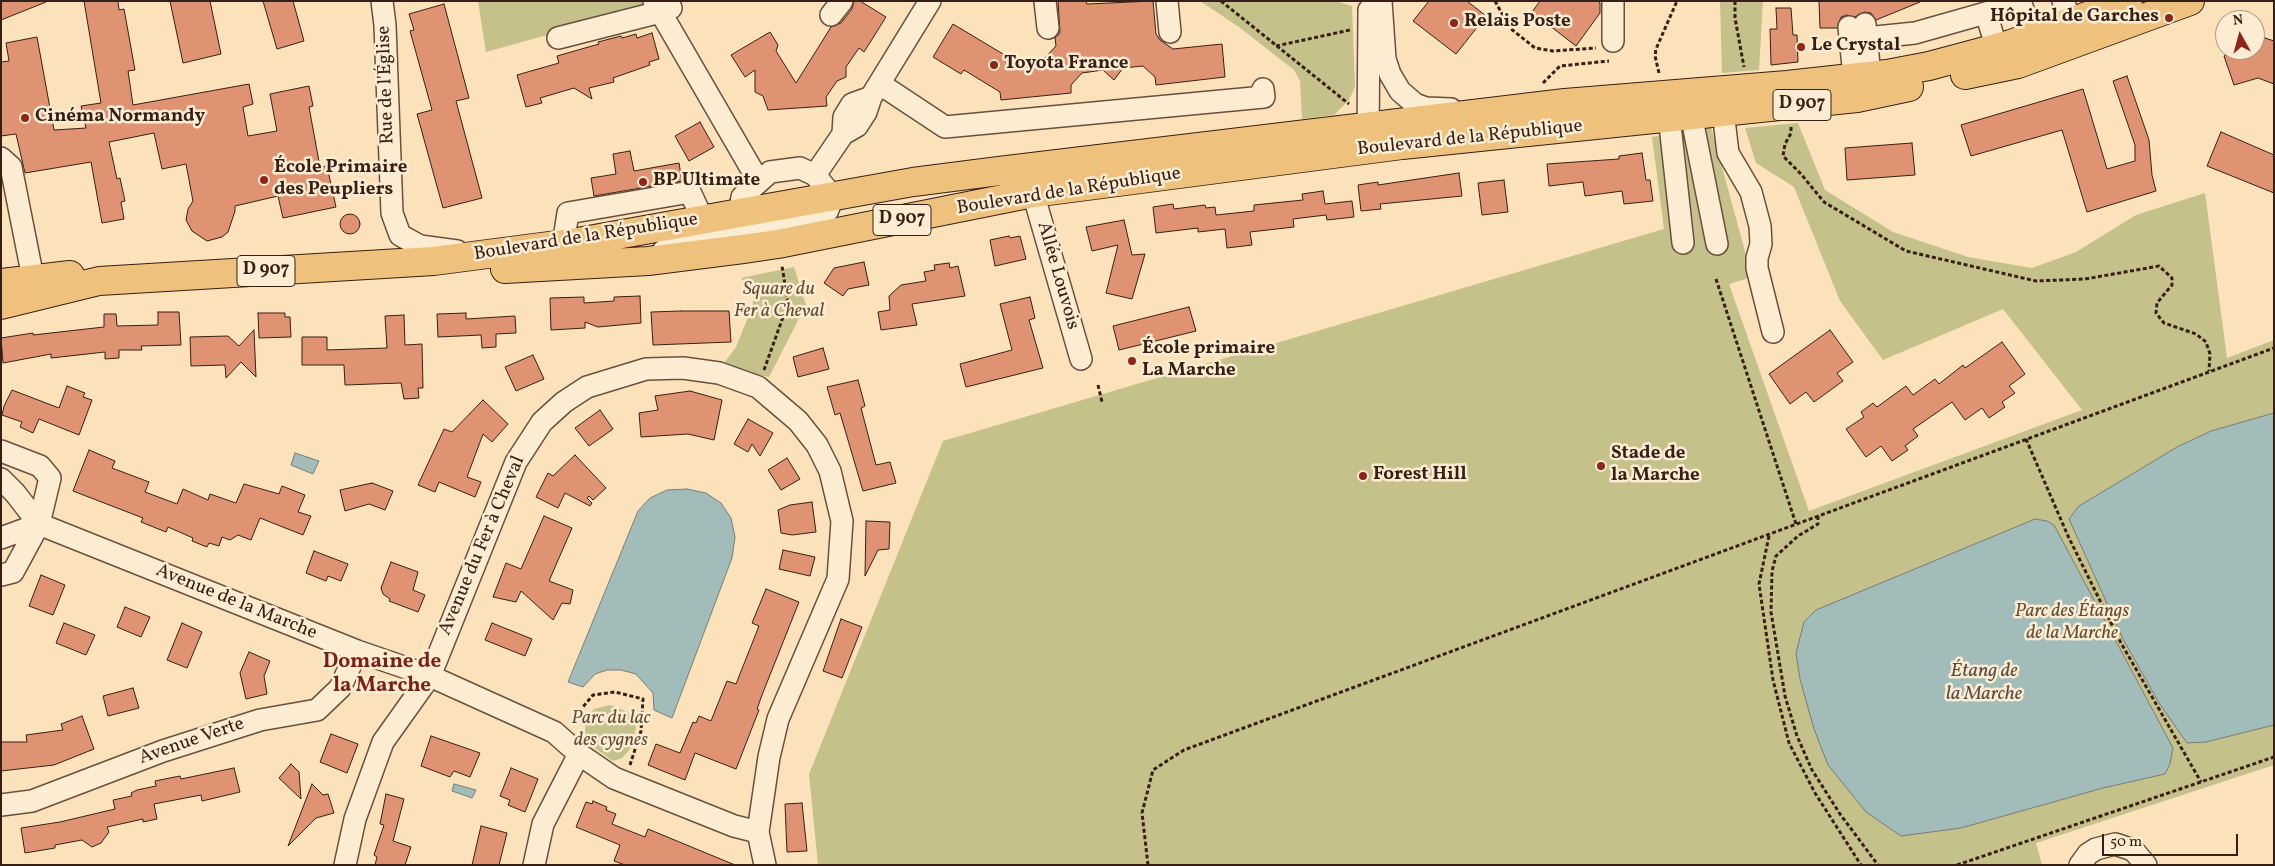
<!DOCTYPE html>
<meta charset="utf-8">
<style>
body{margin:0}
#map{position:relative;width:2275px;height:866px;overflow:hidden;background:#fbe2ba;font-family:Vollkorn,serif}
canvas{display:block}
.frame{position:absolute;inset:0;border:2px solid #381f15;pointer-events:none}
.north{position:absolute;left:2215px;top:10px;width:50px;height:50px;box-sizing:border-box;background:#fcecd2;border:1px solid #ae9a86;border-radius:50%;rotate:353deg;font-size:14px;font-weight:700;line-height:20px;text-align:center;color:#381f15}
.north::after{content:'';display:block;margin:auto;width:18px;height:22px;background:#8f2418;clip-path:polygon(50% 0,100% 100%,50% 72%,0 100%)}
.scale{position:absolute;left:2102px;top:834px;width:136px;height:22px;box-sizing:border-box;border:2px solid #381f15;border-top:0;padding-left:6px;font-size:15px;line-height:18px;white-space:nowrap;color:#381f15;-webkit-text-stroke:4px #fcecd2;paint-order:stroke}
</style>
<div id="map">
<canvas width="2275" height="866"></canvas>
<div class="frame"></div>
<div class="north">N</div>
<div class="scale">50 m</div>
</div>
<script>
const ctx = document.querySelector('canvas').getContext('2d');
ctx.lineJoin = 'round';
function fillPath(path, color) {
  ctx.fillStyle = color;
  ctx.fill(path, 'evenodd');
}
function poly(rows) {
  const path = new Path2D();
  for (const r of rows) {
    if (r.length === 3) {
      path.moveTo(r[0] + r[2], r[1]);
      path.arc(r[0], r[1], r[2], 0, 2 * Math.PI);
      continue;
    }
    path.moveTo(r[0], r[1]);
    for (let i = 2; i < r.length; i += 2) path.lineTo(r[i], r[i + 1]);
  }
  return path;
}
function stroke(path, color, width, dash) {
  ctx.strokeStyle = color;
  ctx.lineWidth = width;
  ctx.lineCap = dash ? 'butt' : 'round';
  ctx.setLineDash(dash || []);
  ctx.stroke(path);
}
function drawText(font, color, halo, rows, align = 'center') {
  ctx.font = font + ' Vollkorn,serif';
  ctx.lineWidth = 5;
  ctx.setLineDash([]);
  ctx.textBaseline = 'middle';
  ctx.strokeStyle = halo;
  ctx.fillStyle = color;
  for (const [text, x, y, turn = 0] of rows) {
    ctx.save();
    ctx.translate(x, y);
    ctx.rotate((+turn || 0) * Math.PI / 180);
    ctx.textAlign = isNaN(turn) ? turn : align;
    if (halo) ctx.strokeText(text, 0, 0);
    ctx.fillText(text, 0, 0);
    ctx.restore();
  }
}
const green = poly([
 [478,1,649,1,648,7,486,52],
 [1200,1,1336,1,1352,6,1355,87,1349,100,1334,115,1302,119,1300,81,1294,70,1239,27],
 [1720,1,1763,1,1759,70,1722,73],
 [1798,123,1825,190,1893,232,1968,257,2032,268,2076,252,2136,215,2205,193,2227,358,2274,340,2274,765,2036,843,2042,865,818,865,809,774,943,441,1664,229,1652,137,1711,127,1752,277,1729,284,1809,511,2082,410,2003,309,1883,360,1840,301,1794,187,1756,163,1745,128],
 [794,267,806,305,769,377,721,367,736,347,753,305,753,292,741,278],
 [610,705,628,712,635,720,636,728,630,749,622,758,613,761,596,749,587,739,585,732,586,719,594,709]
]);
const water = poly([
 [2274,413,2274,725,2206,742,2187,743,2159,703,2123,639,2069,519,2079,506,2177,447,2211,431,2274,413],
 [295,453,319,461,313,474,291,465,295,453],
 [687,489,706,493,721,503,731,518,735,537,732,558,672,718,654,710,653,693,636,674,621,670,607,670,595,674,583,687,568,682,638,511,650,498,667,490,687,489],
 [2035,519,2047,521,2054,525,2173,748,2170,764,2165,774,2103,788,1961,828,1901,836,1866,812,1828,765,1814,729,1800,679,1796,653,1804,622,1816,610,2035,519],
 [454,784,476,790,472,798,452,791,454,784]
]);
const building = poly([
 [1,1,46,1,46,2,1,20,1,1],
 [84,1,118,1,119,10,124,9,135,70,128,71,133,105,249,84,253,104,243,107,248,136,277,131,270,94,309,86,313,106,309,107,320,167,327,166,336,207,283,218,278,196,235,206,235,211,228,232,222,237,207,241,192,231,186,220,188,209,193,201,186,164,162,169,154,133,109,142,117,179,120,178,125,201,121,202,124,219,102,223,91,162,25,173,16,134,1,136,1,62,9,61,6,43,37,37,54,130,86,128,81,106,101,103,84,1],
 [170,1,210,1,221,54,183,63,170,1],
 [263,1,293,1,304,41,277,49,263,1],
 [854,1,860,1,886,17,864,52,859,48,846,67,846,77,837,81,826,97,827,106,768,110,763,96,755,92,755,70,745,77,731,55,770,32,778,45,776,51,796,83,831,27,841,23,852,9,854,1],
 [1058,1,1086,1,1087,4,1153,1,1156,34,1160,40,1173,49,1222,44,1225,77,1156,85,1155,77,1143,66,1123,68,1114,80,1103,70,1082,73,1071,85,1071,93,1001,100,1000,92,964,70,961,74,933,57,953,24,1018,63,1042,61,1056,46,1055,38,1060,33,1058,1],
 [1429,1,1467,1,1486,16,1456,54,1413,21,1429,1],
 [1540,1,1598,1,1600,3,1600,13,1576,46,1532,12,1540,1],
 [1819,1,1919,1,1920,2,1876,20,1871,13,1864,12,1855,17,1847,15,1841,17,1837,28,1820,28,1819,1],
 [444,4,469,98,456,101,482,198,443,208,417,114,432,110,410,31,414,30,409,14,444,4],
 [1776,8,1791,8,1793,35,1797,35,1798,62,1771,65,1770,29,1777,29,1776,8],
 [652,33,659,59,649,62,650,65,613,78,614,82,589,88,592,99,574,88,540,98,542,103,526,107,517,75,559,63,557,56,599,44,598,42,621,36,622,38,636,34,637,38,652,33],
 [2265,38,2274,41,2274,84,2258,78,2234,85,2224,56,2238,50,2255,50,2255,42,2265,38],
 [2127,76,2149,140,2152,175,2156,191,2087,212,2062,130,1971,156,1961,125,2083,89,2107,169,2135,161,2135,145,2113,81,2127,76],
 [700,122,714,147,689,161,675,136,700,122],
 [2221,132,2274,155,2274,193,2207,166,2221,132],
 [1912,143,1915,175,1847,180,1845,148,1912,143],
 [630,151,634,171,679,163,682,181,594,196,591,178,616,174,613,154,630,151],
 [1642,153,1646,180,1650,180,1653,201,1624,204,1622,191,1585,196,1583,182,1549,186,1547,164,1619,159,1619,156,1642,153],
 [1459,173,1462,196,1380,204,1381,209,1361,211,1358,185,1378,182,1378,185,1459,173],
 [1504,180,1508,212,1482,215,1478,183,1504,180],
 [1323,191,1325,204,1352,201,1354,217,1327,220,1326,215,1293,219,1294,227,1250,232,1252,245,1227,248,1225,229,1198,232,1198,228,1156,233,1153,207,1173,204,1174,209,1205,205,1206,208,1215,207,1216,215,1254,211,1254,205,1303,200,1302,194,1323,191],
 [350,224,10],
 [1124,220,1132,255,1145,254,1132,299,1106,293,1118,245,1092,251,1086,227,1124,220],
 [1009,236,1010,238,1020,236,1026,259,995,266,990,240,1009,236],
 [864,262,869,285,848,289,843,296,824,283,834,268,864,262],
 [949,263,950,268,958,266,965,296,912,304,917,325,881,330,878,312,890,310,889,296,901,285,926,281,924,272,935,270,934,265,949,263],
 [640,296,641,323,598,327,585,322,585,328,551,330,550,298,584,297,584,303,614,301,614,297,640,296],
 [1030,297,1035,318,1029,320,1043,368,966,387,960,364,1012,350,1000,304,1030,297],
 [1189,307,1196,331,1119,350,1113,326,1189,307],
 [681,311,729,311,731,342,653,345,651,312,681,311],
 [158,312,179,312,181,345,141,346,142,350,119,350,119,358,105,359,105,352,51,358,51,354,3,363,1,338,33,333,33,335,104,327,104,314,116,314,117,326,158,325,158,312],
 [258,313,285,313,285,317,290,317,291,337,259,338,258,313],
 [466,313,466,319,515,316,516,333,496,334,496,347,482,348,481,335,438,337,437,314,466,313],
 [404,315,405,345,422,344,423,388,418,388,419,398,404,399,401,383,345,385,344,365,302,365,302,337,327,337,327,350,387,348,385,316,404,315],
 [254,330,256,377,241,362,226,378,225,365,191,366,190,337,228,336,239,346,254,330],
 [1830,330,1853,362,1837,373,1843,381,1814,402,1806,392,1790,404,1769,374,1830,330],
 [2002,342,2025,374,2009,386,2015,393,2002,402,2005,407,1989,418,1982,408,1965,420,1952,402,1913,429,1918,436,1905,446,1908,450,1892,461,1881,446,1866,457,1846,429,1864,417,1861,412,1873,403,1877,407,1906,386,1913,395,1935,379,1939,384,1963,365,1965,368,2002,342],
 [823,348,829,369,798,377,793,357,823,348],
 [533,355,544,379,516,391,505,367,533,355],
 [858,380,865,406,861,408,876,465,890,462,896,483,863,491,840,413,835,415,827,387,858,380],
 [67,386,85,393,83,397,92,400,79,435,39,419,33,433,20,427,22,422,2,415,4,406,12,390,59,408,67,386],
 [690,391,722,400,714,440,688,434,641,437,639,413,658,410,655,396,690,391],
 [483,400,508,424,492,442,483,434,467,477,481,482,475,497,439,482,435,492,418,485,444,429,452,432,483,400],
 [600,410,613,429,589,446,575,428,600,410],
 [748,419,773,433,760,456,752,444,748,452,734,444,748,419],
 [89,450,115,461,112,468,149,482,145,492,177,504,183,489,208,500,210,494,236,503,244,484,279,494,282,486,305,495,298,512,311,516,303,535,260,518,251,540,238,535,230,540,222,537,219,546,209,543,207,547,192,541,193,538,168,527,166,532,141,522,143,518,73,491,89,450],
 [575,455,606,488,593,500,589,496,587,498,592,503,590,506,565,493,558,508,536,497,548,473,553,476,575,455],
 [787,458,800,479,781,490,768,470,787,458],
 [372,483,393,491,385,510,369,504,345,511,340,490,372,483],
 [812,502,816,532,792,535,781,533,778,510,790,505,812,502],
 [544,516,572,528,549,581,573,590,570,604,562,603,553,620,521,591,516,602,493,597,506,563,521,569,544,516],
 [866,521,890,522,889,549,878,550,865,576,866,521],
 [783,550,815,557,810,576,779,569,783,550],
 [314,551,348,564,341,581,328,576,326,581,306,573,314,551],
 [391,562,418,572,413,590,425,595,418,612,389,601,390,599,383,594,381,588,391,562],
 [41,575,65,585,53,615,29,606,41,575],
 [766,589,799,602,762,695,757,709,759,710,736,769,695,753,685,780,648,765,656,744,680,753,693,722,696,723,699,716,711,721,727,681,736,684,759,626,752,623,766,589],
 [125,607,150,617,141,637,117,627,125,607],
 [841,619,862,627,842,678,823,671,841,619],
 [64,623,95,635,86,655,56,643,64,623],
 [182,623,202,632,187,668,167,660,182,623],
 [492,623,532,639,525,656,485,640,492,623],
 [249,652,270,661,264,676,267,694,246,699,240,673,249,652],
 [133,688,139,708,108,716,103,696,133,688],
 [82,716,94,749,54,765,1,771,1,742,27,742,26,735,63,730,61,724,82,716],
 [331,734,358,744,347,773,320,762,331,734],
 [431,736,480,753,470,777,454,771,450,777,421,766,431,736],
 [291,764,299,772,301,799,279,778,291,764],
 [234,768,240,792,202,801,201,795,154,804,157,819,143,822,143,819,107,827,109,832,101,843,92,847,82,840,55,845,55,848,25,853,21,828,60,822,115,809,113,800,132,796,131,793,137,790,156,786,155,781,180,776,181,779,234,768],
 [511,768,538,779,525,812,508,805,510,800,500,796,511,768],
 [312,784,323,795,328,794,334,813,316,818,288,846,312,784],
 [386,794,404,799,393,841,411,847,405,865,375,865,377,857,374,855,384,825,380,824,386,794],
 [593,801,607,807,606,810,616,814,612,824,645,837,648,829,735,865,625,865,614,861,620,845,576,827,586,802,592,804,593,801],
 [802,803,807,851,787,852,785,804,802,803],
 [481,826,507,833,499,865,472,865,481,826]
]);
const path = poly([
 [1221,1,1349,104],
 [1495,1,1510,28,1535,48,1553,51,1596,48],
 [1735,1,1735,18,1744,67],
 [1276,46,1350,30],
 [1659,73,1655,56,1656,49,1677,1],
 [1543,83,1560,66,1609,61],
 [1791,127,1791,133,1785,144,1783,156,1801,174,1824,202,1906,251,2036,281,2085,279,2159,266,2172,278,2172,285,2157,303,2156,313,2164,323,2196,334,2206,342,2210,354,2209,371],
 [1716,279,1796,524],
 [764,370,788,303,782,266],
 [1098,385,1102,402],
 [2026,439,2068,536,2121,643,2201,782],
 [1818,516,1818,524,1798,536,1776,556,1772,571,1771,612,1785,696,1797,736,1812,770,1840,814,1878,865],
 [1769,536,1759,584,1773,680,1789,743,1815,793,1861,865],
 [575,724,582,708,593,695,615,692,643,699,641,731,630,765],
 [1148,865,1142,813,1153,770,1184,750,2274,348],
 [1957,865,2274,757]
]);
const minor = poly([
 [382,1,385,25,392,213,400,235,420,246,457,251],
 [654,1,759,182],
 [1045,1,1048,28],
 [1167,1,1170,32],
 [1381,1,1385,59,1390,74,1400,91,1415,104,1426,108,1451,109],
 [1613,1,1613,41],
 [2020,1,2033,37],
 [2063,1,2072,23],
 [1986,13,1997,49],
 [831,15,842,1],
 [1865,24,1870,76],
 [1849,27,1854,77],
 [558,38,660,12,671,8],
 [1866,38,1915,33,2021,3],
 [880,84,945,127,1264,97,1263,89],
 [1723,111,1728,153,1751,192,1760,226,1761,244,1757,258,1757,268,1773,332],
 [1691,114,1717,244],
 [1669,116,1683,243],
 [843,134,844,117,852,104,871,97],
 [1368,142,1369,10],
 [1,158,11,167,33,278],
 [815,175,843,134,857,126,866,112,871,97,930,1],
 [1033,193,1081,359],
 [563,245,568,213,690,192,703,220],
 [663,251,669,247,741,230,813,219,827,212,833,197,815,175,800,168,770,172,742,197,739,214,741,230,743,249],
 [1,451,40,466,50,478,39,524,13,572,1,575],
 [1,479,15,493,39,524,357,651,430,676,554,732,579,754,614,778,734,826,758,832],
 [1,538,39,524],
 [1,805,32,801,163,751,260,720,317,710,340,688,357,651],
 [345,865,355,819,383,742,430,676,516,462,542,422,564,402,587,387,646,369,683,368,719,373,758,387,798,421,817,445,830,471,842,521,838,579,778,719,769,757,758,832,765,865],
 [534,865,543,824,579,754],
 [2080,865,2088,854,2096,849,2115,844,2133,850,2146,865]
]);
const major = poly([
 [1965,75,2018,64,2190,1],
 [505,269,648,261,743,249,778,244,1033,193,1402,145,1857,98,1909,87],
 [1,283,70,275],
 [1,305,99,281,434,261,572,243,913,182,999,171,1565,103,1787,85,1887,74,1929,66,2011,44,2128,1]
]);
const markers = [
 [2169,18,5,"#8f2418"],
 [1454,23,5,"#8f2418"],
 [1801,47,5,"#8f2418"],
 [994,65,5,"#8f2418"],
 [25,118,5,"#8f2418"],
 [264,180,5,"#8f2418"],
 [643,182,5,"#8f2418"],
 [1132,361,5,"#8f2418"],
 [1601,466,5,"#8f2418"],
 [1363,476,5,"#8f2418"]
];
const shields = [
 [1802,105,58],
 [902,220,58],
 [266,271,58]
];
const shieldNames = [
 ["D 907",1802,105],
 ["D 907",902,220],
 ["D 907",266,271]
];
const poiNames = [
 ["Hôpital de Garches",2159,18,"right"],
 ["Relais Poste",1464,23],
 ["Le Crystal",1811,47],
 ["Toyota France",1004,65],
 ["Cinéma Normandy",35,118],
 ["École Primaire",274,169],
 ["des Peupliers",274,191],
 ["BP Ultimate",653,182],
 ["École primaire",1142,350],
 ["La Marche",1142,372],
 ["Stade de",1611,455],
 ["la Marche",1611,477],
 ["Forest Hill",1373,476]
];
const streetNames = [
 ["Rue de l'Église",387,85,-92],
 ["Boulevard de la République",1470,139,-6],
 ["Boulevard de la République",1069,192,-9],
 ["Boulevard de la République",586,238,-9],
 ["Allée Louvois",1057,276,74],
 ["Avenue du Fer à Cheval",483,546,-67],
 ["Avenue de la Marche",236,603,22],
 ["Avenue Verte",192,742,-19]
];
const parkNames = [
 ["Square du",779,291],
 ["Fer à Cheval",779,313],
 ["Parc des Étangs",2072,613],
 ["de la Marche",2072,635],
 ["Parc du lac",611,720],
 ["des cygnes",611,742]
];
const waterNames = [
 ["Étang de",1984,672],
 ["la Marche",1984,695]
];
const quarterNames = [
 ["Domaine de",382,663],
 ["la Marche",382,687]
];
fillPath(green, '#c5c18b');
fillPath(water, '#a2bcb9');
stroke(water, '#787d77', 1);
fillPath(building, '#df9373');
stroke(building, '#381f15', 1);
stroke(minor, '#69503e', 24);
stroke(major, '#381f15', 30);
stroke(path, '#381f15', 3, [4, 2.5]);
stroke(minor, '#fcecd2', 21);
stroke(major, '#eec17d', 28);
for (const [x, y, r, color] of markers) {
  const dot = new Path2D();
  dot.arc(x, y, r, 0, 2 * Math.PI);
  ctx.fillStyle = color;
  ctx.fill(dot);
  stroke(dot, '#fcecd2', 2);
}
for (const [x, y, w] of shields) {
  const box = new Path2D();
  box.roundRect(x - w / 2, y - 15.5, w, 31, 4);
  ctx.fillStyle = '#fcecd2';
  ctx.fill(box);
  stroke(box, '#381f15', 1);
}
drawText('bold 18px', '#381f15', null, shieldNames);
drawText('bold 19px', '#381f15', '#fcecd2', poiNames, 'left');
drawText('19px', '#381f15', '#fcecd2', streetNames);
drawText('italic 19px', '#625038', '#fcecd2', parkNames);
drawText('italic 20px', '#584e46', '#fcecd2', waterNames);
drawText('bold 21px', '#7a1f14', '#fcecd2', quarterNames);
</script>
